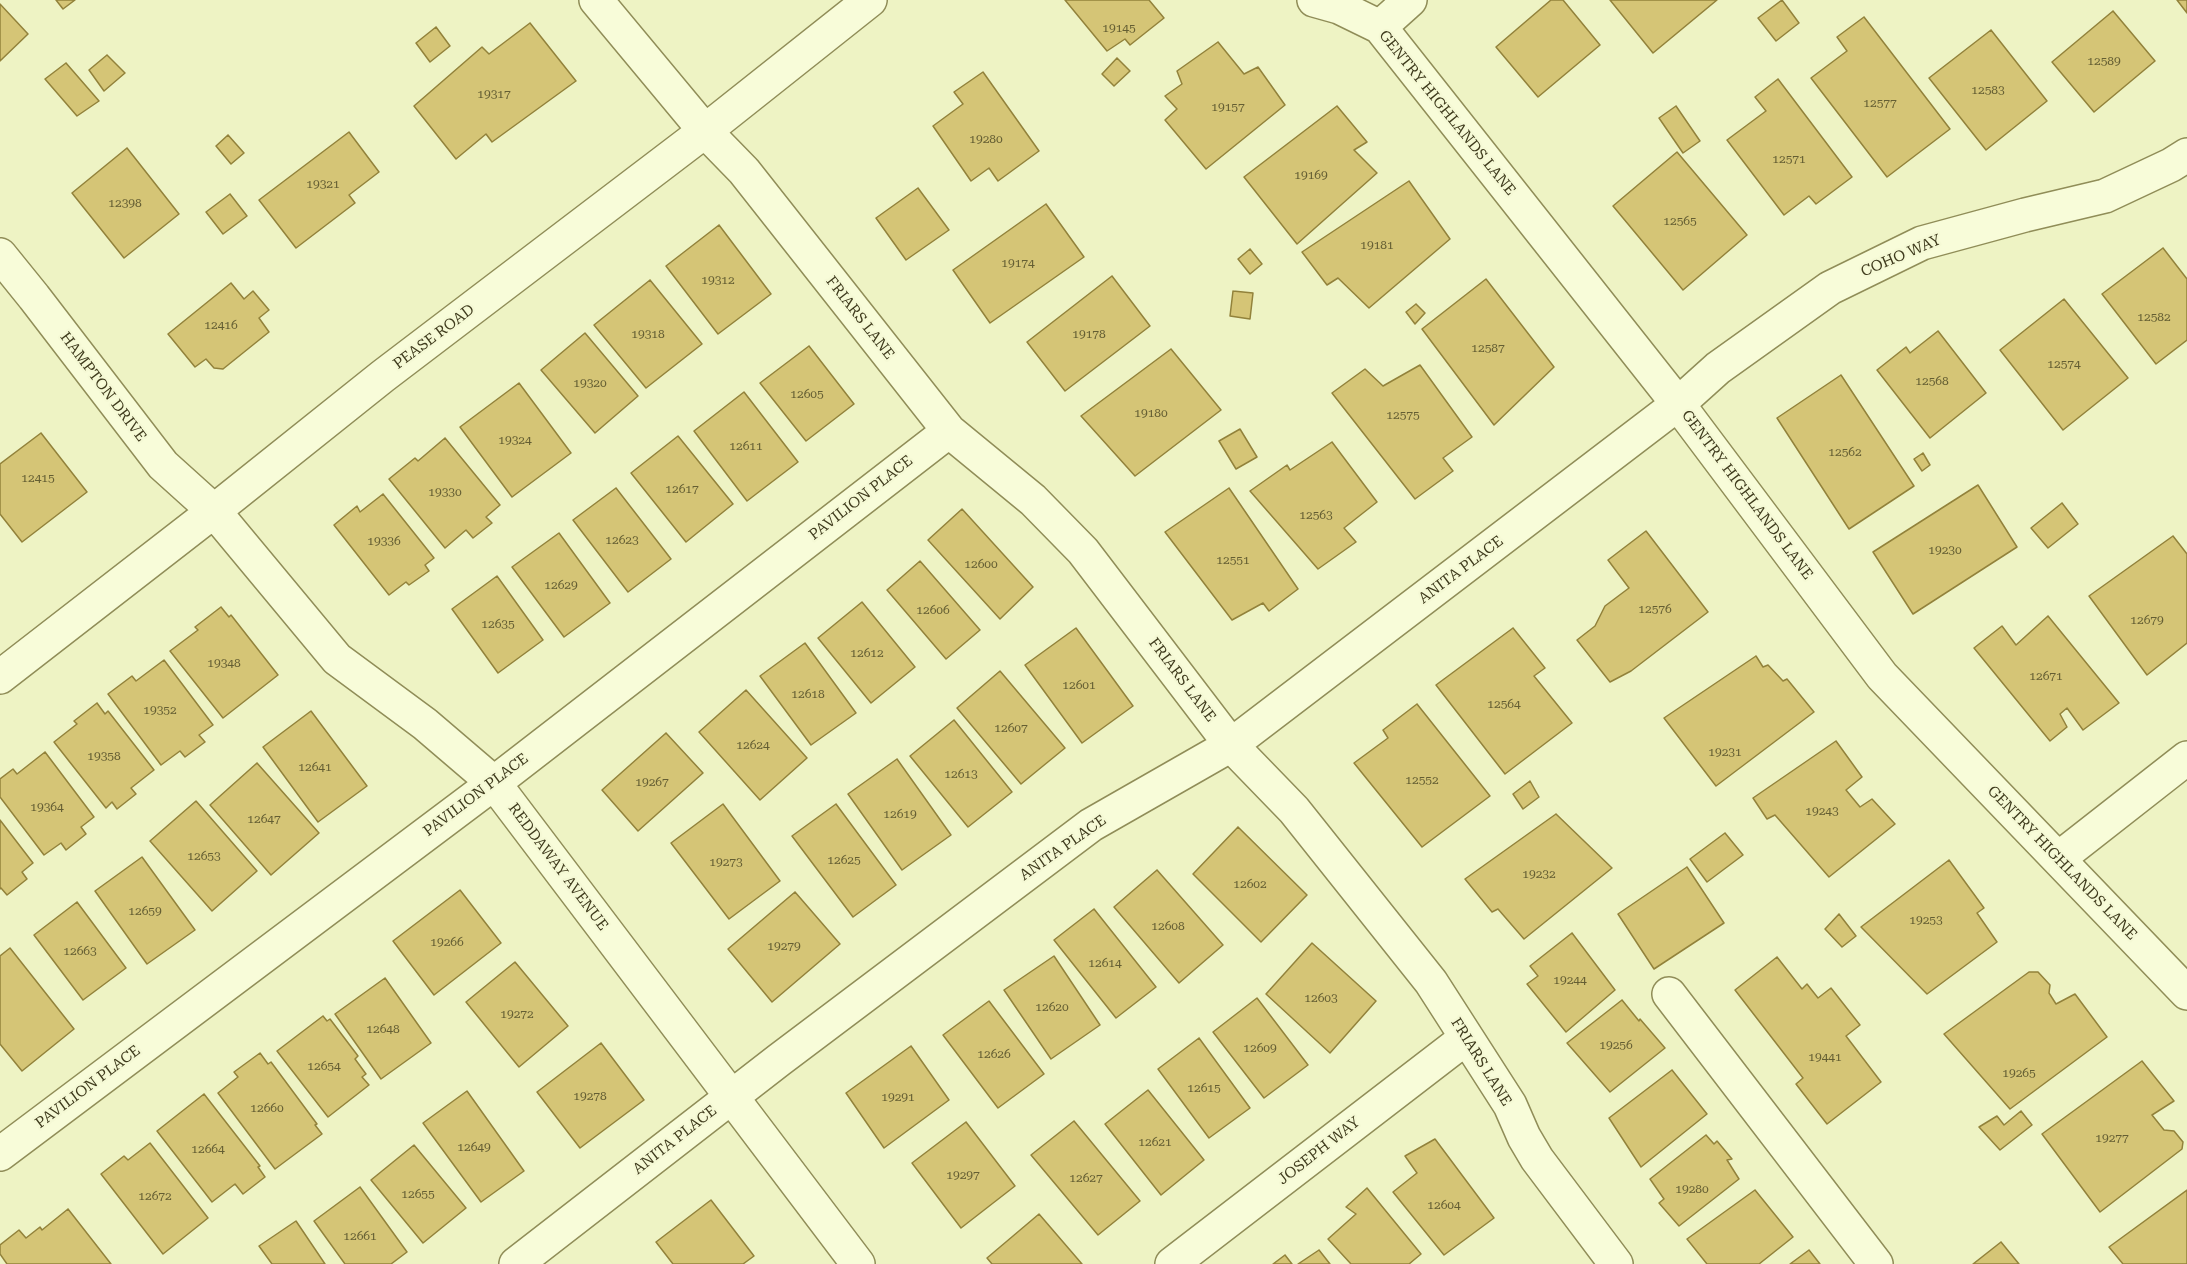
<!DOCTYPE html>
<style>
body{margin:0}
canvas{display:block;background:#eef3c4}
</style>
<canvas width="2187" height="1264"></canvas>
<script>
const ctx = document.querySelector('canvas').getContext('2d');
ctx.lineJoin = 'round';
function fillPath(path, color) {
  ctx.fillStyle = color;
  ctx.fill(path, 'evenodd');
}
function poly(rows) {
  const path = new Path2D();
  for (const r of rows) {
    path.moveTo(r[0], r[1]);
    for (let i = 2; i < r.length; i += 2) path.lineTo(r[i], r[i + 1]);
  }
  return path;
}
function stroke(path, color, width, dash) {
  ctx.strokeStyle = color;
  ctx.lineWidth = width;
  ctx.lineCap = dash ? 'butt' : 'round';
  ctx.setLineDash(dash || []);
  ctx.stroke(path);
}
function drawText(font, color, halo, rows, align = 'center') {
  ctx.font = font + ' "Roboto Serif",serif';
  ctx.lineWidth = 4.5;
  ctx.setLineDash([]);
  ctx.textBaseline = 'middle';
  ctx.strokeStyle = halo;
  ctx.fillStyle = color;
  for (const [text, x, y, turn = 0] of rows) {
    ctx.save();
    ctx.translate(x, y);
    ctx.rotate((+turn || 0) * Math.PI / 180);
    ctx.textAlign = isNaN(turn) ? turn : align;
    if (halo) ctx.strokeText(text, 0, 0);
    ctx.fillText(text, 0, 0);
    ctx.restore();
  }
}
const building = poly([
 [56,0,75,0,63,9,56,0],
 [1065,0,1149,0,1164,18,1130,45,1125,39,1107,51,1065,0],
 [1551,0,1563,0,1600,45,1538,97,1496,47,1551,0],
 [1610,0,1717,0,1653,53,1610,0],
 [1782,0,1799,23,1776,41,1758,18,1782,0],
 [2177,0,2187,0,2187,13,2177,0],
 [0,4,28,34,0,61,0,4],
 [2113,11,2155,61,2094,112,2052,62,2113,11],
 [1864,17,1950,129,1887,177,1811,78,1847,51,1837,37,1864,17],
 [530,23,576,81,492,142,486,134,456,159,414,106,482,47,489,54,530,23],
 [436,27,450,46,430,62,416,43,436,27],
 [1991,30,2047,101,1986,150,1929,78,1991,30],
 [1218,42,1244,74,1258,67,1285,105,1206,169,1165,120,1177,109,1165,96,1182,84,1177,71,1218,42],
 [107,55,125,73,104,91,89,70,107,55],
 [1117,58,1130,71,1114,86,1102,74,1117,58],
 [66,63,99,101,77,116,45,79,66,63],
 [983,72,1039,151,998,181,989,168,971,181,933,126,963,104,954,92,983,72],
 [1778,79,1852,177,1816,204,1809,196,1784,215,1727,140,1766,111,1755,97,1778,79],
 [1337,106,1367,142,1354,150,1377,173,1297,244,1244,177,1337,106],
 [1676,106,1700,141,1683,153,1659,118,1676,106],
 [349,132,379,172,349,195,355,203,296,248,259,200,349,132],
 [228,135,244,153,231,164,216,146,228,135],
 [127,148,179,214,124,258,72,193,127,148],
 [1677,152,1747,235,1683,290,1613,206,1677,152],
 [1409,181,1450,239,1369,308,1338,278,1327,285,1302,252,1409,181],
 [918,188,949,230,906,260,876,218,918,188],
 [230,194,247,216,223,234,206,212,230,194],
 [1046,204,1084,257,990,323,953,270,1046,204],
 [719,225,771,294,718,334,666,266,719,225],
 [2163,248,2187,279,2187,340,2156,364,2102,294,2163,248],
 [1250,249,1262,264,1250,274,1238,259,1250,249],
 [1112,276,1150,326,1065,391,1027,342,1112,276],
 [1486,279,1554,367,1494,425,1422,329,1486,279],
 [650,280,702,344,646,388,594,325,650,280],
 [231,283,244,299,253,291,269,310,259,318,269,332,223,369,214,368,206,359,195,367,168,334,231,283],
 [1233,291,1253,293,1250,319,1230,316,1233,291],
 [2064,299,2128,378,2063,430,2000,350,2064,299],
 [1416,304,1425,313,1415,324,1406,312,1416,304],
 [1938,331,1986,393,1930,438,1877,370,1906,347,1910,353,1938,331],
 [585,333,638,396,595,433,541,370,585,333],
 [809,346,854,404,806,441,760,383,809,346],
 [1171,349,1221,410,1135,476,1081,416,1171,349],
 [1420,365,1472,437,1443,458,1453,471,1415,499,1332,393,1365,369,1383,386,1420,365],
 [1841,375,1914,486,1849,529,1777,418,1841,375],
 [519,383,571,453,512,497,460,427,519,383],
 [744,392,798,462,747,501,694,431,744,392],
 [1240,429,1257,457,1236,469,1219,441,1240,429],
 [41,433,87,492,22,542,0,514,0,464,41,433],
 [678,436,733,504,686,542,631,473,678,436],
 [445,438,500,505,486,517,492,523,473,538,466,530,445,548,389,479,415,458,418,461,445,438],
 [1332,442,1377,502,1344,528,1356,542,1318,569,1250,491,1287,465,1290,470,1332,442],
 [1923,453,1930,465,1922,471,1914,459,1923,453],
 [1978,485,2017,547,1913,614,1873,552,1978,485],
 [616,488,671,559,628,592,573,520,616,488],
 [1229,488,1298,589,1269,611,1263,603,1232,620,1165,532,1229,488],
 [383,494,434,558,425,565,429,571,409,585,406,582,389,595,334,525,357,506,360,512,383,494],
 [2062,503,2078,524,2048,548,2031,528,2062,503],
 [962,509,1033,587,1000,619,928,540,962,509],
 [1646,531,1708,612,1631,671,1610,682,1577,640,1595,626,1605,606,1629,588,1608,560,1646,531],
 [559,533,610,603,564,637,512,567,559,533],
 [2173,536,2187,554,2187,643,2147,675,2089,596,2173,536],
 [920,561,980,630,946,659,887,590,920,561],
 [497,576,543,640,498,673,452,609,497,576],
 [862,602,915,667,871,703,818,638,862,602],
 [221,607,229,617,231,615,278,675,223,718,170,651,198,630,195,627,221,607],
 [2048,616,2119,703,2083,730,2067,708,2060,714,2067,727,2050,741,1974,648,2002,626,2016,645,2048,616],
 [1076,628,1133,706,1082,743,1025,665,1076,628],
 [1513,628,1545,668,1534,676,1572,723,1505,774,1436,685,1513,628],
 [805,643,856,713,811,745,760,676,805,643],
 [1756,656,1763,667,1768,665,1783,681,1787,679,1814,712,1716,786,1664,718,1756,656],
 [164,660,213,725,199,735,205,742,185,757,180,751,161,765,108,694,132,676,136,681,164,660],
 [1000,671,1065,748,1021,784,957,708,1000,671],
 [746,690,807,758,760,800,699,732,746,690],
 [97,703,105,714,108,711,154,770,131,788,136,794,117,809,112,802,106,808,54,742,77,724,74,721,97,703],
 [1417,704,1490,796,1422,847,1354,763,1388,738,1383,730,1417,704],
 [311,711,367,786,318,822,263,747,311,711],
 [954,720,1012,792,968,827,910,756,954,720],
 [666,733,703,773,638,831,602,790,666,733],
 [1836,741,1862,777,1846,790,1860,807,1872,799,1895,824,1829,877,1775,815,1767,819,1753,798,1836,741],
 [45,752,94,817,81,827,86,834,66,850,61,843,44,855,0,797,0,779,13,769,17,774,45,752],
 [897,759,951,835,902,870,848,794,897,759],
 [257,763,319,833,271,875,210,805,257,763],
 [1530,781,1539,797,1523,809,1513,794,1530,781],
 [196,801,257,871,212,911,150,841,196,801],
 [723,804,780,881,729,919,671,843,723,804],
 [836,804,896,885,853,917,792,836,836,804],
 [1556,814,1612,868,1524,939,1498,909,1492,912,1465,879,1556,814],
 [0,820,33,863,22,872,27,879,7,895,1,888,0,889,0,820],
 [1238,827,1307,895,1261,942,1193,874,1238,827],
 [1725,833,1743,855,1707,882,1690,859,1725,833],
 [142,857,195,930,147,964,95,891,142,857],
 [1949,860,1984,908,1977,913,1997,942,1927,994,1861,927,1949,860],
 [1687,867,1724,923,1654,969,1618,914,1687,867],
 [1157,870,1223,945,1179,983,1114,907,1157,870],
 [460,890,501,943,434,995,393,941,460,890],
 [795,892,840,944,772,1002,728,949,795,892],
 [77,902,126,968,83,1000,34,935,77,902],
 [1094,909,1156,987,1116,1018,1054,940,1094,909],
 [1839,914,1856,936,1842,947,1825,929,1839,914],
 [1572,933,1615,990,1566,1032,1527,984,1538,976,1530,966,1572,933],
 [1312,943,1376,1001,1330,1053,1266,994,1312,943],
 [10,948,74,1029,22,1071,0,1044,0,956,10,948],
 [1054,956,1100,1025,1051,1059,1004,990,1054,956],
 [1777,957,1802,989,1807,984,1818,998,1831,988,1860,1025,1846,1036,1881,1082,1827,1124,1796,1084,1803,1078,1735,990,1777,957],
 [515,962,568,1026,519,1067,466,1002,515,962],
 [2029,972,2038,972,2050,985,2049,993,2056,1004,2075,994,2107,1037,2010,1109,1944,1034,2029,972],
 [385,978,431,1043,381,1079,335,1014,385,978],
 [1257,998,1308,1065,1264,1098,1213,1032,1257,998],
 [1622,1000,1639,1021,1640,1019,1665,1048,1610,1092,1567,1043,1622,1000],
 [989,1001,1044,1074,998,1108,943,1035,989,1001],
 [323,1016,327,1021,330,1019,358,1056,355,1059,366,1074,362,1077,369,1085,328,1117,277,1051,323,1016],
 [1199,1038,1250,1108,1209,1138,1158,1069,1199,1038],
 [601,1043,644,1100,580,1148,537,1092,601,1043],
 [911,1046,949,1100,884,1148,846,1093,911,1046],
 [260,1053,268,1064,271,1062,317,1124,315,1125,322,1134,275,1169,218,1093,238,1077,234,1072,260,1053],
 [2142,1061,2174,1101,2152,1115,2164,1130,2174,1131,2183,1142,2182,1149,2100,1212,2042,1134,2142,1061],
 [1672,1070,1707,1114,1641,1167,1609,1118,1672,1070],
 [1148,1090,1204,1160,1161,1195,1105,1124,1148,1090],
 [467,1091,524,1171,481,1202,423,1123,467,1091],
 [204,1094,260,1166,258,1167,265,1177,243,1194,235,1184,212,1202,157,1131,204,1094],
 [2021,1111,2032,1125,2000,1150,1979,1127,1997,1116,2004,1125,2021,1111],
 [1074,1121,1140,1201,1098,1235,1031,1155,1074,1121],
 [966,1122,1015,1186,961,1228,912,1163,966,1122],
 [1706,1135,1714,1144,1717,1141,1732,1159,1727,1160,1739,1179,1679,1226,1659,1203,1664,1199,1650,1179,1706,1135],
 [1435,1139,1494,1218,1444,1255,1393,1192,1417,1173,1405,1156,1435,1139],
 [150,1143,208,1218,163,1254,101,1174,124,1156,128,1160,150,1143],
 [414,1145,466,1208,423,1243,371,1180,414,1145],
 [360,1187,407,1252,391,1264,345,1264,314,1221,360,1187],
 [1367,1188,1421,1254,1409,1264,1351,1264,1328,1239,1356,1214,1346,1207,1367,1188],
 [1755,1190,1793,1237,1759,1264,1707,1264,1687,1239,1755,1190],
 [2187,1190,2187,1264,2123,1264,2109,1247,2187,1190],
 [711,1200,754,1256,743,1264,673,1264,656,1242,711,1200],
 [68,1209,111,1264,7,1264,0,1254,0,1245,19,1230,26,1238,40,1227,42,1230,68,1209],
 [1039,1214,1082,1264,992,1264,987,1258,1039,1214],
 [296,1221,325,1264,272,1264,259,1246,296,1221],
 [2001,1242,2019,1264,1973,1264,2001,1242],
 [1319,1250,1330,1264,1298,1264,1319,1250],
 [1809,1250,1820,1264,1790,1264,1809,1250],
 [1285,1255,1292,1264,1273,1264,1285,1255]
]);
const minor = poly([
 [596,0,705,131,744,171,949,431,1033,500,1083,551,1231,745,1294,810,1431,982,1510,1105,1524,1137,1537,1159,1616,1264],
 [1314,0,1339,7,1380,27,1678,404,1882,676,2187,993],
 [1380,27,1410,0],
 [0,255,34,297,163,465,214,511,337,659,425,724,494,783,858,1264],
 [0,677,214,511,383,376,705,131,870,0],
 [2058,859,2187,758],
 [1669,994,1876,1264],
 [0,1154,494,783,949,431],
 [516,1264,779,1060,1091,825,1231,745,1678,404,1718,368,1830,288,1922,243,2025,215,2105,196,2171,165,2187,155],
 [1172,1264,1466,1038]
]);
const numberNames = [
 ["19145",1119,28],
 ["12589",2104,61],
 ["12583",1988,90],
 ["19317",494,94],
 ["12577",1880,103],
 ["19157",1228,107],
 ["19280",986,139],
 ["12571",1789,159],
 ["19169",1311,175],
 ["19321",323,184],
 ["12398",125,203],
 ["12565",1680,221],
 ["19181",1377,245],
 ["19174",1018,263],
 ["19312",718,280],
 ["12582",2154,317],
 ["12416",221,325],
 ["19318",648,334],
 ["19178",1089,334],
 ["12587",1488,348],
 ["12574",2064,364],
 ["12568",1932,381],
 ["19320",590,383],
 ["12605",807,394],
 ["19180",1151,413],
 ["12575",1403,415],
 ["19324",515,440],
 ["12611",746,446],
 ["12562",1845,452],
 ["12415",38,478],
 ["12617",682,489],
 ["19330",445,492],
 ["12563",1316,515],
 ["12623",622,540],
 ["19336",384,541],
 ["19230",1945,550],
 ["12551",1233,560],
 ["12600",981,564],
 ["12629",561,585],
 ["12576",1655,609],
 ["12606",933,610],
 ["12679",2147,620],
 ["12635",498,624],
 ["12612",867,653],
 ["19348",224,663],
 ["12671",2046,676],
 ["12601",1079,685],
 ["12618",808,694],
 ["12564",1504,704],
 ["19352",160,710],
 ["12607",1011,728],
 ["12624",753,745],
 ["19231",1725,752],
 ["19358",104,756],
 ["12641",315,767],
 ["12613",961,774],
 ["12552",1422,780],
 ["19267",652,782],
 ["19364",47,807],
 ["19243",1822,811],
 ["12619",900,814],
 ["12647",264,819],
 ["12653",204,856],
 ["12625",844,860],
 ["19273",726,862],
 ["19232",1539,874],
 ["12602",1250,884],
 ["12659",145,911],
 ["19253",1926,920],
 ["12608",1168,926],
 ["19266",447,942],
 ["19279",784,946],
 ["12663",80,951],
 ["12614",1105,963],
 ["19244",1570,980],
 ["12603",1321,998],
 ["12620",1052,1007],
 ["19272",517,1014],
 ["12648",383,1029],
 ["19256",1616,1045],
 ["12609",1260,1048],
 ["12626",994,1054],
 ["19441",1825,1057],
 ["12654",324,1066],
 ["19265",2019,1073],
 ["12615",1204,1088],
 ["19278",590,1096],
 ["19291",898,1097],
 ["12660",267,1108],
 ["19277",2112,1138],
 ["12621",1155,1142],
 ["12649",474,1147],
 ["12664",208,1149],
 ["19297",963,1175],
 ["12627",1086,1178],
 ["19280",1692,1189],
 ["12655",418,1194],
 ["12672",155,1196],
 ["12604",1444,1205],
 ["12661",360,1236]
];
const streetNames = [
 ["GENTRY HIGHLANDS LANE",1447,113,51],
 ["COHO WAY",1901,256,-23],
 ["FRIARS LANE",860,318,52],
 ["PEASE ROAD",434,337,-37],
 ["HAMPTON DRIVE",103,387,53],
 ["GENTRY HIGHLANDS LANE",1747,495,53],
 ["PAVILION PLACE",861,498,-38],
 ["ANITA PLACE",1461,570,-37],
 ["FRIARS LANE",1182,680,53],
 ["PAVILION PLACE",476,795,-37],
 ["ANITA PLACE",1063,848,-35],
 ["GENTRY HIGHLANDS LANE",2062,863,46],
 ["REDDAWAY AVENUE",558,867,53],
 ["FRIARS LANE",1481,1062,58],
 ["PAVILION PLACE",88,1087,-37],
 ["ANITA PLACE",675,1140,-38],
 ["JOSEPH WAY",1319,1151,-38]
];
fillPath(building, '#d5c576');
stroke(building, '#92823b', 1.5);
stroke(minor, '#908d58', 36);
stroke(minor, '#f8fcd9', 33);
drawText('12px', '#645e33', null, numberNames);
drawText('15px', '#3f3b1d', '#f5f9d5', streetNames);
</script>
